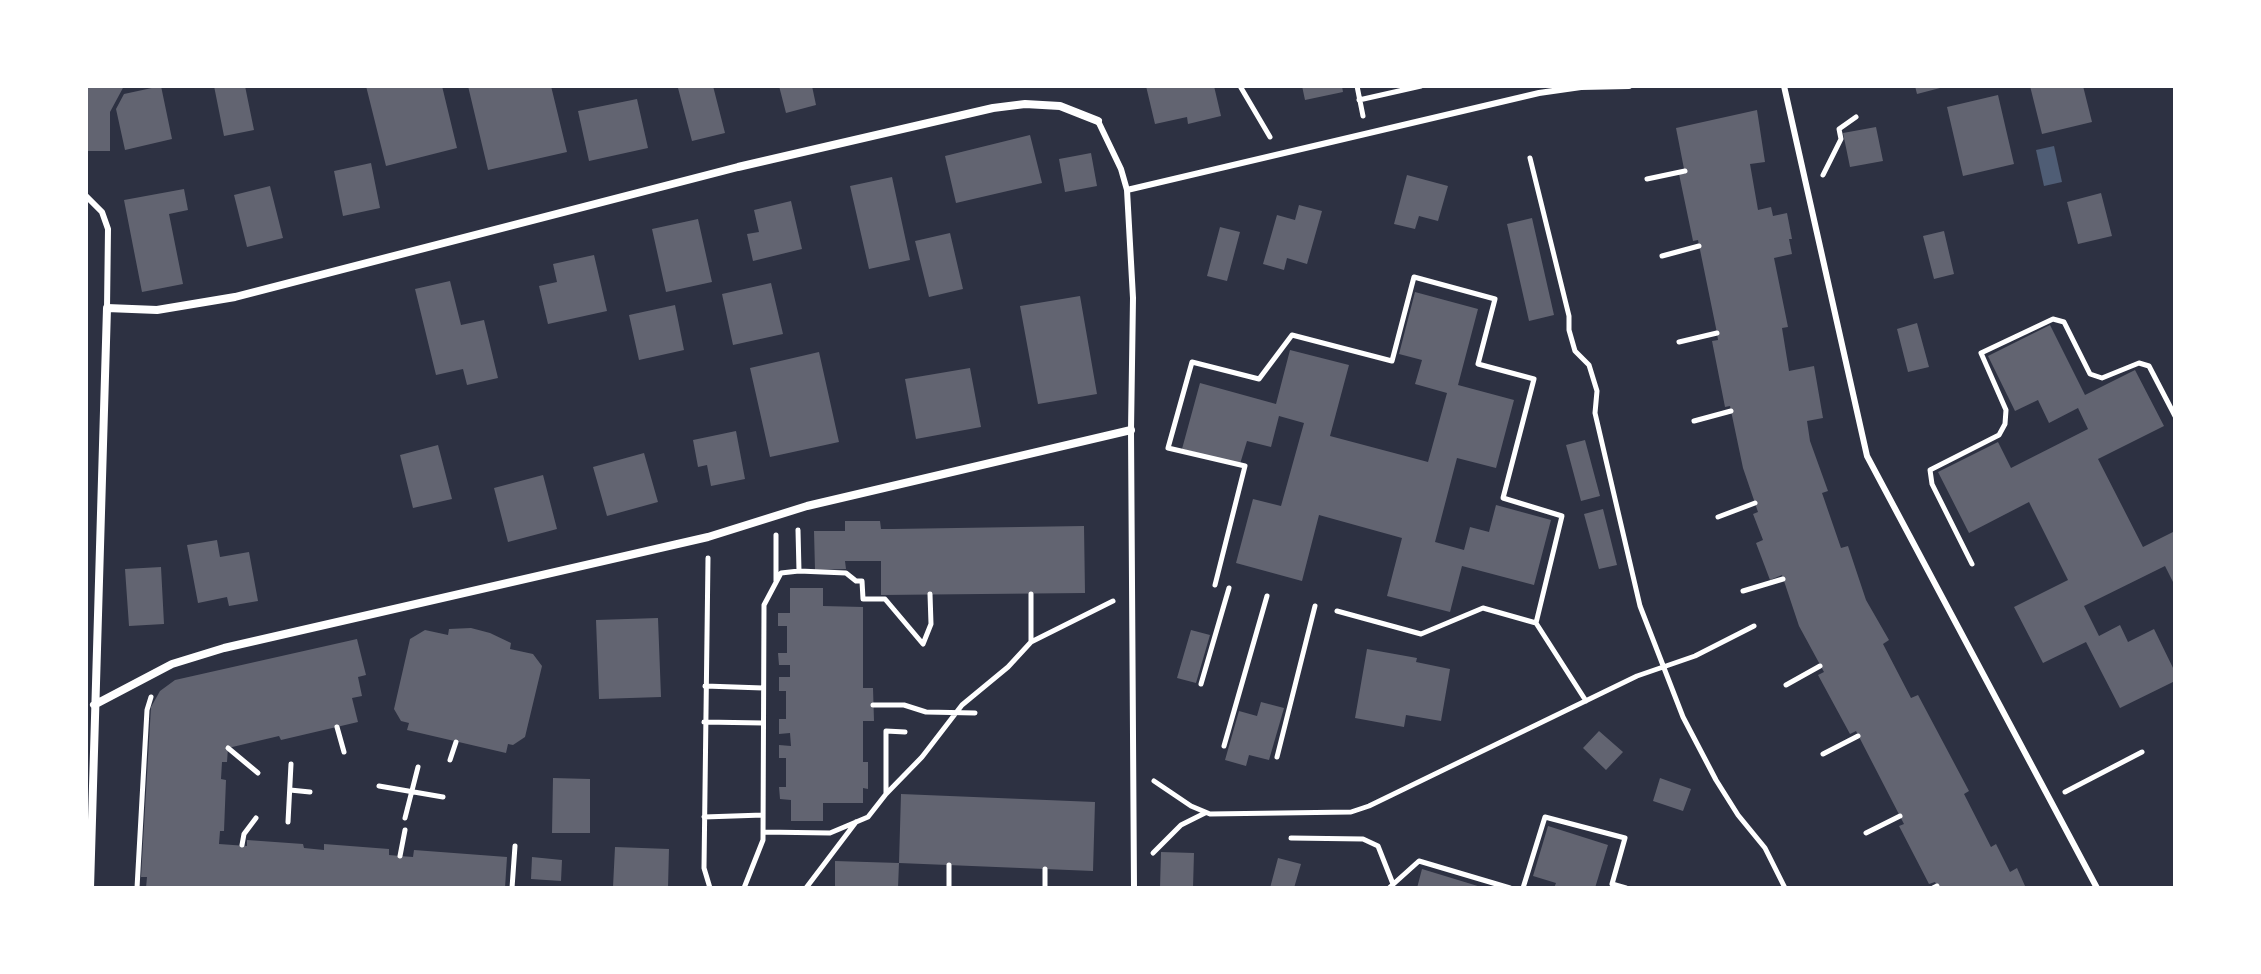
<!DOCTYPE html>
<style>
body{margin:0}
#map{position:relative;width:2261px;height:974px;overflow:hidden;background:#2d3142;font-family:Figtree,sans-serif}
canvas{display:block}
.frame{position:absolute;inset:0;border:88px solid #fff;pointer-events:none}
</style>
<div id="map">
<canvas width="2261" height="974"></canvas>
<div class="frame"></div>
</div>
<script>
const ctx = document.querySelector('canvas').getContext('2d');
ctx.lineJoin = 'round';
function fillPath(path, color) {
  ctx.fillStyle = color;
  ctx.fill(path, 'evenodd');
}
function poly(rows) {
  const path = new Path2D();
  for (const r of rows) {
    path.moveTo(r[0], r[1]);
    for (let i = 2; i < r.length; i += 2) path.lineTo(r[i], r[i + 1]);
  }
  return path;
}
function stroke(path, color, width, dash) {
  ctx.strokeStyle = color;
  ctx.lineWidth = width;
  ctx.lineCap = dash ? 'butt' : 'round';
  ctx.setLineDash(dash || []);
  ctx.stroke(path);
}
const water = poly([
 [2054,146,2062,182,2044,186,2036,150]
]);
const building = poly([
 [86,86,124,86,110,112,110,151,86,151],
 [161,86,172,139,125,150,116,109,124,94],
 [214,86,245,86,254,130,224,136],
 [366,86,442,86,457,148,386,166],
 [468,86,551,86,567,152,488,170],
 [685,86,713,86,725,133,692,141,678,88],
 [779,86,812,86,816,105,786,113],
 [1146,86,1214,86,1221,116,1188,124,1187,117,1155,124],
 [1302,86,1342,86,1343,92,1305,100],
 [1915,86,1944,86,1944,87,1917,94],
 [2030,86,2083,86,2092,122,2042,134],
 [1998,95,2014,164,1963,176,1947,107],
 [637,99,648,148,589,161,578,111],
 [1757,110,1765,162,1750,164,1758,210,1771,207,1773,216,1787,213,1792,239,1789,239,1792,254,1774,258,1788,327,1782,328,1789,371,1814,366,1823,418,1807,421,1810,441,1828,491,1822,493,1841,548,1848,546,1866,600,1889,640,1883,644,1911,698,1918,695,1969,791,1964,794,1991,847,1996,844,2010,872,2017,868,2025,886,2021,888,1938,888,1935,882,1929,884,1899,826,1904,824,1856,731,1850,734,1818,675,1824,672,1799,626,1782,575,1770,580,1756,543,1763,540,1753,514,1758,512,1743,468,1730,406,1725,407,1712,341,1718,340,1717,333,1698,240,1693,241,1679,174,1685,174,1676,128],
 [1876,127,1883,161,1850,167,1843,133],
 [1030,135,1042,183,956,203,945,156],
 [1091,153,1097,186,1065,192,1059,159],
 [371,163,380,208,343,216,334,171],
 [1407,175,1448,186,1438,221,1419,216,1415,229,1394,224],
 [892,177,910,260,869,269,850,186],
 [270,186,283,238,247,247,234,195],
 [184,189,188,210,169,214,183,284,142,292,124,200],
 [2101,193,2112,236,2078,244,2067,202],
 [791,201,802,249,753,261,747,234,759,232,754,210],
 [1299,205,1322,211,1307,264,1287,258,1284,270,1263,264,1277,215,1295,220],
 [1532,218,1554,315,1529,321,1507,224],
 [698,219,712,282,666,292,652,229],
 [1220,227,1240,232,1227,281,1207,276],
 [1944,231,1954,274,1934,279,1923,236],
 [950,233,963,289,929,297,915,241],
 [594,255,607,311,548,324,539,286,557,282,553,264],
 [450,281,461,325,484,320,498,378,467,385,463,369,436,375,415,289],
 [771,283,783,334,733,345,722,294],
 [1415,292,1478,309,1458,385,1514,400,1496,468,1457,458,1435,542,1464,550,1470,527,1489,532,1496,505,1551,520,1534,585,1462,566,1450,612,1387,596,1402,538,1319,515,1302,581,1236,563,1253,499,1281,506,1304,423,1279,416,1271,447,1247,441,1240,464,1182,449,1200,383,1276,404,1290,350,1349,365,1330,436,1428,462,1447,393,1415,384,1422,360,1399,354],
 [1080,296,1097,394,1038,404,1020,306],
 [675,305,684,350,639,360,629,315],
 [1917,323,1929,367,1908,372,1897,329],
 [2050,325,2085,395,2135,370,2164,426,2098,459,2143,547,2175,531,2175,586,2165,566,2084,606,2099,636,2120,625,2128,642,2154,629,2175,672,2175,681,2120,708,2086,642,2043,663,2014,607,2068,580,2029,502,1969,533,1938,472,1998,442,2011,468,2088,429,2078,408,2049,423,2038,400,2015,411,1988,356],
 [819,352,839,442,770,457,750,368],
 [970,368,981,427,916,439,905,379],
 [736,431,745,479,711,486,707,465,698,467,693,440],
 [1585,440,1600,496,1581,501,1566,445],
 [438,445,452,499,413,508,400,455],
 [644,453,658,502,607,516,593,467],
 [543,475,557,529,508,542,494,488],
 [1603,509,1617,565,1599,569,1584,514],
 [845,521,880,521,881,529,892,529,1084,526,1085,593,881,595,881,561,845,561,846,569,815,570,814,531,845,531],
 [217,540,220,557,249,552,258,601,229,606,227,597,198,603,187,545],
 [161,567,164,624,129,626,125,569],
 [790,588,823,588,823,606,863,607,863,688,873,688,874,721,863,721,863,762,868,762,868,789,863,788,863,803,823,803,823,821,791,821,791,800,780,799,779,787,786,787,786,758,779,758,779,745,791,746,790,733,779,734,779,719,786,719,786,691,779,691,779,677,790,677,790,665,779,665,778,653,787,653,787,626,778,626,778,613,790,613],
 [658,618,661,697,599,699,596,620],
 [471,628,490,633,511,643,510,649,533,654,542,666,525,737,513,745,508,744,506,753,407,730,409,723,401,721,394,709,410,639,425,630,448,635,449,629],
 [1191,630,1210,635,1196,683,1177,678],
 [357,639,366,675,358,677,362,696,352,698,358,722,281,740,279,736,228,748,227,762,222,762,221,779,226,780,224,831,220,831,219,844,247,846,247,840,303,844,304,848,324,850,324,844,389,849,389,855,400,856,413,857,414,850,507,857,505,888,146,888,147,877,141,877,151,707,160,691,175,680],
 [1367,649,1417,658,1416,662,1450,669,1441,721,1406,715,1404,727,1355,718],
 [1261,702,1284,708,1269,760,1249,755,1246,766,1225,760,1239,711,1257,716],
 [1599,731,1623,752,1606,770,1583,748],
 [553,778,590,779,590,833,552,833],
 [1660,778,1691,789,1683,811,1653,801],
 [901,794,1095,802,1093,871,899,863],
 [1548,826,1608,845,1595,888,1554,888,1556,883,1533,876],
 [615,847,669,849,668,888,613,887],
 [1161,852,1194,853,1193,888,1160,888],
 [532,857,562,860,561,881,531,879],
 [1278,858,1301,864,1294,888,1270,888],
 [835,861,899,863,898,888,835,888],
 [1422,869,1481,887,1481,888,1417,888]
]);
const path = poly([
 [1240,86,1270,137],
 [1357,86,1363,116],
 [1359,100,1421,86],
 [1530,158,1569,316,1569,330,1575,351,1589,365,1597,391,1595,413,1640,606,1683,717,1716,780,1738,815,1765,848,1785,888],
 [1823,175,1841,139,1839,129,1856,117],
 [1647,179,1685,171],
 [1662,256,1699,246],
 [1679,342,1717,333],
 [1694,421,1731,411],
 [1718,517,1755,503],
 [708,558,704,868,710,888],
 [1972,564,1932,484,1930,470,1999,435,2005,424,2006,410,1981,353,2053,319,2064,322,2090,374,2102,378,2139,363,2149,366,2175,416],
 [799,571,846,573,856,581,862,581,863,599,885,599,923,644,931,624,930,594],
 [776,581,776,535],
 [1215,585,1245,466,1168,448,1192,362,1259,379,1292,335,1392,361,1414,277,1495,299,1478,364,1534,379,1503,498,1562,516,1536,623,1483,608,1421,634,1337,611],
 [1743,591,1783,579],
 [1536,623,1586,701],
 [1031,642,1031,594],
 [1201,684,1229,588],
 [1786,685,1820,666],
 [705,686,763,688],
 [873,705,904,705,926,712,975,713],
 [704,722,763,723],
 [337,727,344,752],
 [1224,746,1267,596],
 [228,748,258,773],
 [1823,754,1858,736],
 [1277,757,1315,606],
 [450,760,456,742],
 [1154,781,1191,806,1210,814,1351,812,1369,806,1637,676,1695,656,1754,626],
 [379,786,443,797],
 [290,790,310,792],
 [2065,792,2142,752],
 [886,794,922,757,962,705,1008,667,1031,642,1113,601],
 [704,817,763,815],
 [405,818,418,767],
 [288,822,291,764],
 [763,832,830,833,868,817,886,794,886,731,905,732],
 [1866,833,1900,816],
 [1291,838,1363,839,1378,846,1393,884],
 [242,845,244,834,256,818],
 [1153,853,1181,825,1205,813],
 [400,856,405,830],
 [137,888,147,710,151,697],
 [512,888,515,846],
 [744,888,763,840,764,605,781,573,799,571,798,530],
 [806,888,856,822],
 [949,888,949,865],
 [1045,888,1045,869],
 [1389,888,1419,861,1510,888],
 [1523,888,1545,817,1625,838,1612,884,1626,888],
 [1933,888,1937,886]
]);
const service = poly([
 [1784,86,1867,456,2097,888],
 [1098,121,1121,169,1127,190,1133,298,1131,430,1134,888],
 [1127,190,1539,93,1581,87,1629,86],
 [86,196,102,212,108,229,107,308]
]);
const minor = poly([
 [94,705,172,664,224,648,708,537,807,506,1131,430],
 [90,888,107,308,157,310,235,297,738,167,993,108,1025,104,1060,106,1098,121]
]);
fillPath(water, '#4f5d75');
fillPath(building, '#626471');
stroke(path, '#fff', 5);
stroke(service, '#fff', 6);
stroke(minor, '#fff', 8);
</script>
